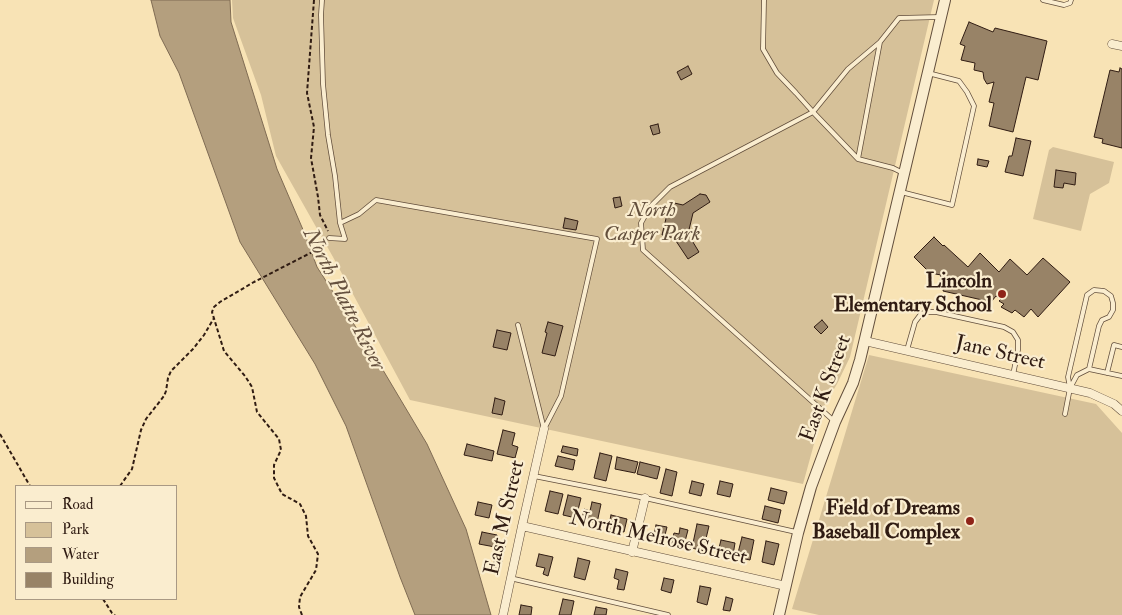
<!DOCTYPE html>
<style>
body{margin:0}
#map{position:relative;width:1122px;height:615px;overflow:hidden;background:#f8e3b5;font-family:"IM FELL Double Pica",serif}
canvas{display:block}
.legend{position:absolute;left:15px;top:485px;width:162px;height:115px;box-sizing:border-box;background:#faedcf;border:1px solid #a99984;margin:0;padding:6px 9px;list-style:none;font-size:15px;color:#301c13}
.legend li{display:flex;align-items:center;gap:10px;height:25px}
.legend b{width:25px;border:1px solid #a99984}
</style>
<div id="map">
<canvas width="1122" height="615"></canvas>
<ul class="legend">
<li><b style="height:6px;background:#faedcf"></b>Road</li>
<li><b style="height:14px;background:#d6c199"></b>Park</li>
<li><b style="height:14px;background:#b49f7e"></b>Water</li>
<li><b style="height:14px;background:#988367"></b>Building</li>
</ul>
</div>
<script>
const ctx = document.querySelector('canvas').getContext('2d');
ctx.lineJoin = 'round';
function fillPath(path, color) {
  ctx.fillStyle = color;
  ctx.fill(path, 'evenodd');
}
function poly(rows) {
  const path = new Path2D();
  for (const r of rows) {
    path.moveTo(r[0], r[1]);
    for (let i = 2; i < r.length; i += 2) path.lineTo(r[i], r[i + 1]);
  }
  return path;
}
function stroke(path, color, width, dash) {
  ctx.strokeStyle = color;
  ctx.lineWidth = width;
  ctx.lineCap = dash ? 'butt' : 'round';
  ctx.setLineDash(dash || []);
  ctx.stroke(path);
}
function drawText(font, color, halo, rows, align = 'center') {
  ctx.font = font + ' "IM FELL Double Pica",serif';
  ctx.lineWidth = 4.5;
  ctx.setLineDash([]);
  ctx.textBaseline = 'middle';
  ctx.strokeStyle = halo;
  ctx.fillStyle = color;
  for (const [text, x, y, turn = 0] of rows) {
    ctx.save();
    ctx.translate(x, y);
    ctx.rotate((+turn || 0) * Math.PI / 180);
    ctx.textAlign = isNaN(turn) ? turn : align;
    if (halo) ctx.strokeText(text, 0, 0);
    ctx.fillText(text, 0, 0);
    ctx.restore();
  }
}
const green = poly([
 [232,0,934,0,850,357,837,384,825,404,803,484,410,400,333,257,276,156,261,95,233,18],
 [1053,147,1114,162,1109,183,1090,194,1081,231,1033,219,1049,150],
 [869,355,1096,404,1122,433,1122,615,819,615,792,609]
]);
const water = poly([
 [151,0,230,0,231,22,277,169,304,232,317,267,377,360,427,444,466,529,491,615,415,615,400,577,346,426,315,364,240,242,179,73,160,36,151,0]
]);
const building = poly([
 [969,22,993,32,995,28,1047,41,1038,80,1026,77,1013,132,989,126,994,103,989,102,994,82,987,84,984,79,983,72,974,70,975,63,961,60,965,46,960,44,969,22],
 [688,66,692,74,681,80,677,72,688,66],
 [1120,68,1122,69,1122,148,1102,143,1103,139,1094,137,1110,70,1119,72,1120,68],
 [658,124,660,133,653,135,650,126,658,124],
 [1016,138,1031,141,1023,176,1005,172,1009,156,1012,156,1016,138],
 [978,159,989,161,987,167,977,165,978,159],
 [1056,170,1076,173,1075,185,1064,183,1063,188,1054,187,1056,170],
 [700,194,706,195,710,202,693,213,688,234,699,252,688,259,674,238,662,235,670,202,683,205,700,194],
 [620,197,622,206,615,208,613,198,620,197],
 [565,218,578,221,576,230,563,228,565,218],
 [934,237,943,246,944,245,968,267,980,253,999,272,1010,259,1027,275,1043,258,1070,282,1038,317,1031,309,1024,317,1015,310,1012,313,1001,307,1004,304,999,301,1001,299,996,296,991,302,943,291,944,287,939,286,941,275,930,273,914,257,934,237],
 [822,320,828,327,821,334,814,327,822,320],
 [548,322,563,326,555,356,542,353,547,333,545,332,548,322],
 [497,330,511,333,507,350,493,347,497,330],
 [495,398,505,401,502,415,492,413,495,398],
 [503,430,515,433,512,445,518,447,515,458,497,454,503,430],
 [467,444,494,451,492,461,464,455,467,444],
 [563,446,578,449,577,456,561,452,563,446],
 [600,453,612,456,606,481,594,478,600,453],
 [558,456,575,460,573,470,555,466,558,456],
 [617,457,638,462,635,473,615,469,617,457],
 [640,462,660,467,657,479,637,474,640,462],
 [666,469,677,472,672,496,660,493,666,469],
 [692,481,704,484,701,496,689,493,692,481],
 [720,481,733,484,730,497,717,494,720,481],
 [771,488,787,492,784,504,768,500,771,488],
 [550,491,563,494,558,514,545,511,550,491],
 [568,495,581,498,576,518,563,515,568,495],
 [478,502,492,505,489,518,475,515,478,502],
 [592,502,601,504,597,523,582,520,584,509,590,511,592,502],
 [765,506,781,510,778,523,762,519,765,506],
 [611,515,627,519,624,532,608,529,611,515],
 [697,524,709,526,703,551,692,548,697,524],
 [656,525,667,527,663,543,653,540,656,525],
 [680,528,688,530,683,549,671,546,674,533,679,534,680,528],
 [482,532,497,535,495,547,479,544,482,532],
 [742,537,754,540,750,560,737,557,742,537],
 [721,540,735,543,733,555,718,552,721,540],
 [766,541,779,544,774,565,762,562,766,541],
 [498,544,505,546,500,569,493,567,498,544],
 [539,554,553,557,548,576,543,574,545,568,536,566,539,554],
 [578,558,590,561,585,580,574,577,578,558],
 [616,569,628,572,624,590,617,589,619,580,614,578,616,569],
 [664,578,674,580,671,593,661,590,664,578],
 [700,586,711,588,707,605,697,602,700,586],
 [726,597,733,599,730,611,723,610,726,597],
 [563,599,574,601,571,615,559,615,563,599],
 [521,605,532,607,531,615,519,615,521,605],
 [596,607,607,609,606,615,594,615,596,607]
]);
const path = poly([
 [314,0,307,93,314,127,311,158,318,197,320,215,328,231],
 [0,434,30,486],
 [120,486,132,469,141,430,146,419,164,396,166,391,168,378,171,371,193,349,204,335,214,318],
 [103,599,112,613,115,615],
 [302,615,299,607,300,597,316,570,318,554,308,536,306,516,300,504,282,494,274,478,274,465,281,450,279,439,257,412,252,387,245,376,224,351,212,312,214,307,220,302,254,282,322,247,326,242]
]);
const service = poly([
 [322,0,321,15,323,84,328,135,335,176,340,223],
 [764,0,763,49,777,73,796,93,813,112,670,187,650,207,641,223,643,250,834,421],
 [1043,0,1064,5,1070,3,1071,0],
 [880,42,848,69,813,112,858,159,893,168,903,173],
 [858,159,880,42,899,18,940,17],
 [901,192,952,205,974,106,967,92,959,81,928,73],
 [329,238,345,239,340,223,359,214,376,200,597,239,561,396,544,429],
 [518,325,544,429],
 [907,350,915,322,921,314,926,312,936,312,1004,327,1013,332,1018,340,1018,350,1013,375],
 [1089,369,1099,326,1102,320,1109,317,1113,310,1113,303,1111,296,1104,291,1094,290,1087,295,1068,377,1070,388,1077,375,1089,369,1122,376],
 [1107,373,1114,345,1122,347],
 [1065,414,1070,388],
 [534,476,645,498,796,532],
 [510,578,668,615]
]);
const minor = poly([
 [1112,44,1122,46],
 [865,341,1090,393,1114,404,1122,411],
 [522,526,786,586],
 [632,552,645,498],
 [503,615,522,526,544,429]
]);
const tertiary = poly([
 [779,615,798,533,811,487,835,422,853,383,860,360,945,0]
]);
const markers = [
 [1002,294,5,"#8f2418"],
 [970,521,5,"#8f2418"]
];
const parkNames = [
 ["North",652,211],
 ["Casper Park",652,235]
];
const poiNames = [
 ["Lincoln",992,282],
 ["Elementary School",992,306],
 ["Field of Dreams",960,509],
 ["Baseball Complex",960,533]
];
const streetNames = [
 ["Jane Street",1000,354,13],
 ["East K Street",827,389,-70],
 ["East M Street",506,518,-77],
 ["North Melrose Street",658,539,13]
];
const waterNames = [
 ["North Platte River",343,300,63]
];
fillPath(green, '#d6c199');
fillPath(water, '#b49f7e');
stroke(water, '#7f6b53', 1);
fillPath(building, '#988367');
stroke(building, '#301c13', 1);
stroke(service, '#624e3c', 5.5);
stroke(minor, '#624e3c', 9);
stroke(tertiary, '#624e3c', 12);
stroke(path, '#301c13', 2, [4, 2.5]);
stroke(service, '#faedcf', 4);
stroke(minor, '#faedcf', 8);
stroke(tertiary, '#faedcf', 10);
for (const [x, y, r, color] of markers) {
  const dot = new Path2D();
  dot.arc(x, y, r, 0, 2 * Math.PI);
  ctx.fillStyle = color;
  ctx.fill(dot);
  stroke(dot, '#faedcf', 2);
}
drawText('italic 21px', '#624e3b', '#faedcf', parkNames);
drawText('bold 21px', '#301c13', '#faedcf', poiNames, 'right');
drawText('21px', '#301c13', '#faedcf', streetNames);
drawText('italic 22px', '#65503e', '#faedcf', waterNames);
</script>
